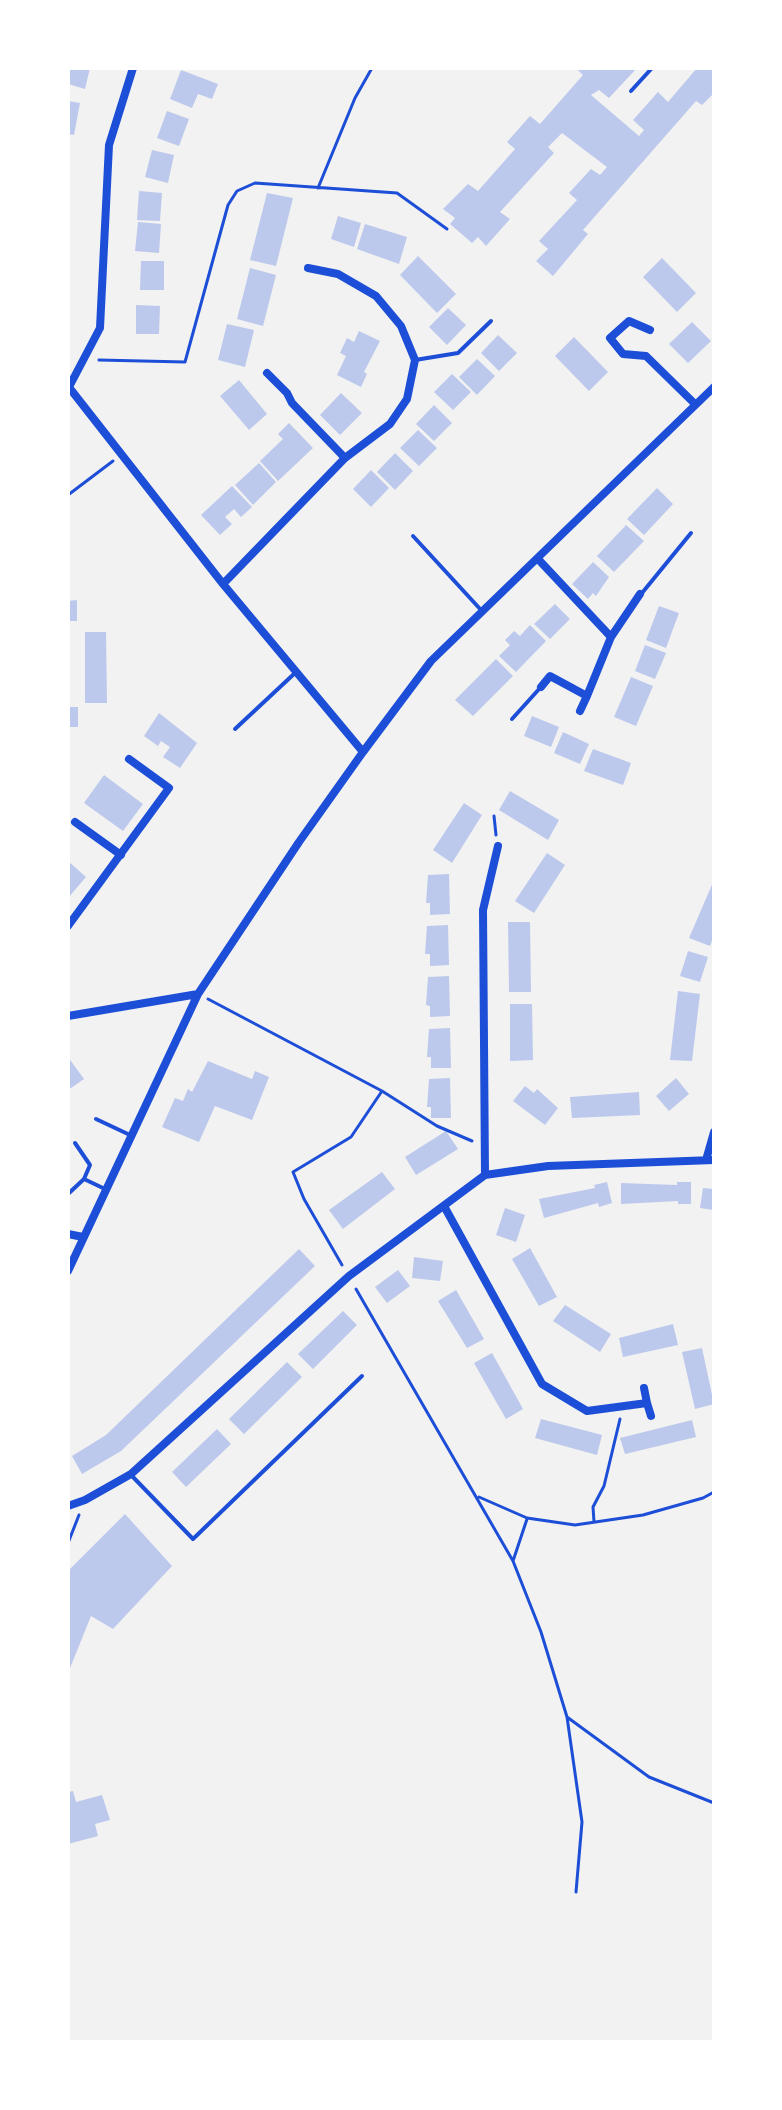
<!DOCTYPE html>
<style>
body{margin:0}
#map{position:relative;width:782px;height:2110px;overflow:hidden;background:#f2f2f2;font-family:"Public Sans",sans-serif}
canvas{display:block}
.frame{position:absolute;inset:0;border:70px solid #fff;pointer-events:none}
</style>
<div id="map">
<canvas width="782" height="2110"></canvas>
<div class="frame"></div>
</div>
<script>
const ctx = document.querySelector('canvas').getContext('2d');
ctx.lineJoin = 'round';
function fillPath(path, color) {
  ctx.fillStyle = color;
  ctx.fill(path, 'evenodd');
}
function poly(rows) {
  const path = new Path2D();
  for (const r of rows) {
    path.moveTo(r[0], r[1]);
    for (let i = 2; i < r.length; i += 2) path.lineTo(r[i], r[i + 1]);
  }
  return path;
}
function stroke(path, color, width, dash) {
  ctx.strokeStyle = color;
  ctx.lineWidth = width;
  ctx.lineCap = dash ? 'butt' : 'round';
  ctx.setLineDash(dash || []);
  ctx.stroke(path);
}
const building = poly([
 [68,68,90,68,85,89,68,84],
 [576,68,637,68,609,98,599,90,591,95,639,136,644,130,633,120,658,92,668,102,697,68,714,68,714,93,702,105,696,101,583,230,588,234,553,276,536,261,548,249,539,241,577,200,569,193,591,169,600,175,607,167,562,133,548,147,554,153,500,212,510,219,486,246,478,237,472,243,450,224,455,218,443,209,468,184,478,191,515,149,507,142,530,116,540,124,583,75],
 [181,70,218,84,212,99,198,94,192,108,170,99],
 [68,101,80,103,74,135,68,134],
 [167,111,189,119,179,146,157,138],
 [152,150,174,155,168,183,145,177],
 [139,191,162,193,160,221,137,220],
 [267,193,293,198,276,266,250,260],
 [338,216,361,223,354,247,331,239],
 [138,222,161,224,159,253,135,251],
 [365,224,407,237,399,264,357,249],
 [418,256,456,294,437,313,400,275],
 [662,258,696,293,677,312,643,277],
 [141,261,164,261,164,290,140,290],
 [250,268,276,275,263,326,237,319],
 [136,305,160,306,159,334,136,334],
 [448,308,466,325,447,345,429,327],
 [692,322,711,341,688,363,669,344],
 [227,324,254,330,245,367,218,360],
 [359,331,380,341,364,372,367,374,361,387,337,375,346,356,340,353,347,338,354,342],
 [498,335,517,353,499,371,481,353],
 [574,337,608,372,589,391,555,356],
 [477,359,495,376,477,395,459,377],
 [452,374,471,392,453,410,434,392],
 [239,380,267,414,249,430,220,396],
 [341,393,362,413,340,435,320,415],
 [434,405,452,423,434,441,416,424],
 [289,423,313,448,278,481,260,461,283,439,278,434],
 [418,430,437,448,419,466,400,448],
 [395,453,413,471,395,490,377,472],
 [259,463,276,482,253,505,235,485],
 [371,470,389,488,371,507,353,489],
 [232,486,252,507,241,517,234,509,225,517,232,524,220,535,201,515],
 [657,488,673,504,644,535,627,519],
 [626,525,644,541,614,572,597,556],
 [593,562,609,577,596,596,593,593,588,599,572,584],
 [77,600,77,621,68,621,68,601],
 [555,604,570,619,550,639,534,624],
 [659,606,679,613,666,648,646,640],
 [530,625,546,641,516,672,499,656,510,645,505,640,514,631,520,636],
 [85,632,106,632,107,703,85,703],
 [645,645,666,653,655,679,635,671],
 [496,659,513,676,473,716,455,700],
 [631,677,653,686,636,726,614,717],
 [68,707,78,707,78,727,68,727],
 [159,713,197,743,180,768,163,757,170,747,161,741,158,746,144,736],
 [532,716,559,727,551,747,524,736],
 [563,732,589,744,580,764,554,753],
 [593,749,631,763,623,785,584,771],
 [104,775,143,804,123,831,84,803],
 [510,791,559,820,548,840,499,810],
 [464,803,482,815,452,863,433,850],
 [547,853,565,865,534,913,515,901],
 [68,861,86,877,68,898],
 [449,874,450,914,430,915,430,903,426,903,428,875],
 [714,880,714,935,710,946,689,938],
 [508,922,530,922,531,992,509,992],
 [448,925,449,965,430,966,430,954,425,954,427,926],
 [688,951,708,957,700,982,680,976],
 [449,976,450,1016,430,1017,430,1006,426,1005,428,977],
 [678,991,700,994,692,1061,670,1060],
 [510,1004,532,1004,533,1060,510,1061],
 [450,1028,451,1068,431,1068,431,1057,427,1057,429,1029],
 [68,1057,84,1079,68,1090],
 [208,1061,252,1079,255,1071,269,1077,252,1120,215,1106,199,1142,162,1127,175,1098,183,1101,188,1089,192,1092],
 [450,1078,451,1118,431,1118,431,1107,427,1107,429,1079],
 [676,1078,689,1094,669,1111,656,1096],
 [525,1086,534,1093,537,1089,558,1108,545,1125,513,1101],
 [639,1092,640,1115,572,1118,570,1097],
 [446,1131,458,1149,416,1175,405,1157],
 [382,1172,395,1189,343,1229,329,1210],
 [607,1182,612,1203,599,1207,598,1203,544,1218,539,1199,595,1188,594,1185],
 [677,1182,691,1182,691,1204,678,1204,678,1201,621,1204,621,1183,677,1185],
 [703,1188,714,1189,714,1210,700,1208],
 [505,1208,525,1215,516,1242,496,1235],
 [530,1248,557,1297,539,1306,512,1259],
 [299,1249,315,1266,121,1451,82,1474,72,1456,106,1435],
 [414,1257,443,1261,440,1281,412,1278],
 [398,1270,410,1286,387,1303,375,1287],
 [456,1290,484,1339,467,1348,438,1301],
 [565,1305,611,1334,600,1352,553,1321],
 [343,1311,357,1325,313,1369,298,1354],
 [673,1324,678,1345,623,1357,619,1338],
 [702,1348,714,1404,695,1409,682,1352],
 [492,1353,523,1409,506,1419,474,1363],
 [287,1362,302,1377,244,1434,229,1419],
 [541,1419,602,1435,597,1455,535,1438],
 [692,1420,696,1437,625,1454,620,1438],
 [217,1429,231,1444,186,1487,172,1472],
 [125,1514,172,1566,113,1629,91,1616,68,1673,68,1571],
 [73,1791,76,1802,102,1795,110,1820,95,1824,98,1836,68,1844,68,1792]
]);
const path = poly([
 [318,188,355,98,372,68],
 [99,360,185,362,228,205,237,191,255,183,397,193,447,229],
 [68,495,113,461],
 [494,816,496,835],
 [208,999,382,1091,351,1137,293,1172,304,1199,342,1265],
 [382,1091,437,1126,472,1141],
 [356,1289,513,1561,541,1632,567,1717,649,1777,714,1803],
 [479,1497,527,1518,575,1525,643,1515,703,1498,714,1492],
 [594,1522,593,1507,604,1486,620,1419],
 [68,1543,79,1515],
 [513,1561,527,1519],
 [567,1717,582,1822,576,1892]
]);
const service = poly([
 [631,91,652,68],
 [415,360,458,353,491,321],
 [413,536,481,610],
 [642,593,691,533],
 [512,719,540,688],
 [235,729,295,673],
 [96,1119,130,1135],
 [75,1143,90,1165,84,1179,105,1189],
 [68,1194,84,1179],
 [132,1476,193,1539,362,1376]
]);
const minor = poly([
 [650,330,629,321,610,338,623,354,646,356,695,404],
 [267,373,287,393,292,403,345,458],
 [68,386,223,584,363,752],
 [69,387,100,328,109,145,133,68],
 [538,559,611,637,640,594],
 [223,584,345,458,390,424,407,399,415,360,401,326,376,296,338,274,308,268],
 [541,687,550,676,587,696,611,637],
 [580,711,587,696],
 [75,822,121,855],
 [68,926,169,788,129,759],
 [68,1016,198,994],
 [706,1160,714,1132],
 [485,1175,483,910,498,846],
 [444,1206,542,1384,587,1411,647,1403,651,1416],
 [68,1234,83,1237],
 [68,1271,198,994,299,842,363,752,431,661,714,387],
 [644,1388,647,1403],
 [68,1506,85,1500,131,1474,349,1276,485,1175,548,1166,714,1160]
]);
fillPath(building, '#bdc9ec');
stroke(path, '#1d4ed8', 3);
stroke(service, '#1d4ed8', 4);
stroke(minor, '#1d4ed8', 8);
</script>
